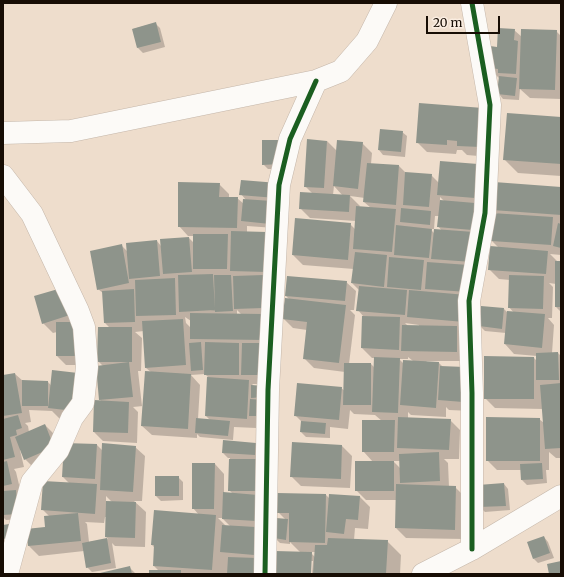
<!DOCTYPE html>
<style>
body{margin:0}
#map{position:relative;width:564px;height:577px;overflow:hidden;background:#edc;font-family:Merriweather,serif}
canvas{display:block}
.frame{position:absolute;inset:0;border:4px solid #170d04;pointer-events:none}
.scale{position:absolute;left:426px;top:16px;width:74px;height:18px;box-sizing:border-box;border:2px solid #170d04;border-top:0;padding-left:5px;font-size:12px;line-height:14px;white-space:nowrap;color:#170d04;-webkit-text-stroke:3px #faede1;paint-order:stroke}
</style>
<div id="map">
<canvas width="564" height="577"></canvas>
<div class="frame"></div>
<div class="scale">20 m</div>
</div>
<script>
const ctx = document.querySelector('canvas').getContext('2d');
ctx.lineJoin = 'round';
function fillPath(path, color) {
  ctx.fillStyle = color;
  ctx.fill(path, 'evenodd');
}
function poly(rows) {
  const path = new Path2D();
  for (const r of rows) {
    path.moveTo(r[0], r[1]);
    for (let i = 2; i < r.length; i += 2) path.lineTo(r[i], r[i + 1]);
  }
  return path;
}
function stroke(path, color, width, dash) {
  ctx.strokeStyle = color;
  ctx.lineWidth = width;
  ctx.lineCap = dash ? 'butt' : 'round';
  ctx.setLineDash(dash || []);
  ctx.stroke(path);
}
const shadow = poly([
 [155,23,160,28,165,47,143,53,138,48,133,29],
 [514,30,522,37,556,31,561,36,561,99,530,98,520,89,519,100,503,99,499,94,499,78,489,68,498,48],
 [482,109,490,157,467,155,462,150,457,150,456,154,427,152,417,142],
 [561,118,561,176,518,173,504,159],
 [380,130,402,132,407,136,405,157,383,155,379,150],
 [263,141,285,169,268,169,263,164],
 [327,141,337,151,362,143,372,153,371,164,399,166,406,173,431,175,439,183,477,165,466,361,427,361,426,362,439,363,443,367,472,411,449,410,446,407,446,417,411,415,408,412,408,418,450,420,460,430,459,459,444,459,448,463,449,487,455,487,465,497,464,539,406,538,396,528,397,500,366,500,356,490,373,462,363,451,382,421,375,415,354,414,350,410,348,429,330,427,330,438,306,437,301,432,302,422,295,415,341,388,345,391,345,372,314,368,304,358,307,330,293,328,283,318,289,299,286,296,346,282,356,291,354,310,350,310,355,315,349,364,371,364,374,367,375,358,372,358,362,348,363,316,358,310,359,290,352,283,354,269,303,265,293,255,350,224,355,229,356,221,310,218,300,208,312,193,305,186],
 [334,186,343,196,333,195],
 [350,196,365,198,364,202,371,208,359,207,360,206],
 [440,197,444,201,440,201],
 [435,216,439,216,438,226,442,231,434,233,430,229,434,229],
 [405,323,419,325,419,326,408,326],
 [408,357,413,361,403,363,399,359,408,359],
 [393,461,400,461,401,469],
 [219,184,229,194,229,198,237,198,244,204,246,200,241,194,277,184,275,228,247,226,247,232,267,233,275,384,252,384,254,386,265,387,257,420,256,428,234,427,233,440,200,437,197,434,197,438,152,435,142,426,143,406,133,407,138,412,137,443,103,441,94,432,102,402,100,400,103,366,98,361,110,328,105,323,104,294,98,289,121,245,128,252,157,241,161,246,189,238,194,243,194,236,188,236,179,226],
 [237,310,242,315,237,315],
 [185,317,191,321,191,328,186,323],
 [144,331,146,368,151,372,143,406,142,406,138,371,141,371,142,338,135,332],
 [205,374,208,377,206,416,211,421,198,419,200,385,191,375],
 [561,188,561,255,550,254,558,262,561,262,561,312,556,307,556,284,549,283,553,287,552,318,548,318,554,325,552,353,558,353,561,356,561,458,556,458,549,452,549,470,546,470,547,483,527,485,522,480,521,470,497,470,487,460,539,419,544,423,543,409,495,408,485,398,534,358,537,361,537,356,514,354,505,344,506,333,485,331,480,326,504,309,507,312,514,313,509,307,510,280,499,279,489,269,499,248,492,241,498,214,493,210],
 [65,288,87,365,66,365,57,356,57,332,53,333,43,323],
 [15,374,23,381,48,382,83,421,59,418,52,411,29,410,31,422,25,423,28,426,29,432,45,425,55,435,35,469,25,459,21,449,20,450,24,467,14,469,16,472,21,493,23,519,6,520,3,517,3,376],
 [255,443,260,448,267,574,150,574,159,571,154,566,155,548,152,545,199,515,193,508,215,464,224,474,224,493,233,494,229,490,230,458,228,458,223,453],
 [218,518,222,518,230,526,226,526],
 [293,443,342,446,352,456,350,488,301,486,291,476],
 [65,444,97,445,103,451,135,447,145,456,142,501,134,501,146,512,145,547,115,546,112,543,116,568,92,572,87,567,84,551,39,556,29,546,27,530,46,528,50,517,42,509,69,483,63,477],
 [106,496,112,502,106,502],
 [105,517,106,517,106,537,108,539,89,542,87,524,85,522,104,523],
 [178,477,183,482,183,500,161,501,156,496],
 [504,484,508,489,510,510,485,512,480,507],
 [326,495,330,499,360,497,370,507,368,529,355,528,354,540,387,541,401,555,400,574,312,574,313,561,311,561,310,574,301,553,290,542,290,544,280,543,275,538,286,520,278,512],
 [310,552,315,552,315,557],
 [544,537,548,542,554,558,538,563,534,559],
 [130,568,136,574,101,574]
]);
const building = poly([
 [156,22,161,42,137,48,132,29],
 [498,28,515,29,514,40,518,41,516,74,498,73,498,69,488,68,490,46,497,47],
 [521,29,557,30,555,90,519,89],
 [499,76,517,78,515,96,497,94],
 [419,103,483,108,480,147,457,146,457,141,447,140,447,145,416,143],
 [507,113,561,117,561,164,503,160],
 [380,129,403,131,401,152,378,150],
 [307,139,327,141,324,188,304,187],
 [262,140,280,140,280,164,262,165],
 [337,140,363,142,358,189,333,186],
 [440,161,478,164,475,198,437,195],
 [367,163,399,165,396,205,363,202],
 [405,172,432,174,429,207,403,205],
 [241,180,278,183,276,198,239,195],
 [178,182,220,183,219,197,238,197,237,228,178,227],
 [494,182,561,187,561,215,492,210],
 [300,192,350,195,349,212,299,209],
 [243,199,272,201,270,224,241,221],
 [440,200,475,203,472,230,437,227],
 [356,206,396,209,392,252,353,249],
 [401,208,431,211,430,225,400,222],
 [492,213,553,217,551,245,491,241],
 [295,218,351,223,348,260,292,255],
 [558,223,561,224,561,248,553,246],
 [396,225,432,229,429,258,394,255],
 [434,229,474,232,472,262,431,259],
 [231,231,267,232,266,272,230,271],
 [193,234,228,234,227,269,193,269],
 [189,237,192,272,163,274,160,239],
 [157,240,160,276,129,279,126,243],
 [122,244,129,283,97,290,90,251],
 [490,246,548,251,546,274,488,270],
 [355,252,387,255,384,287,351,283],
 [389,257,424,260,421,290,387,287],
 [555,261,561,261,561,307,555,307],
 [427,262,469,265,467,292,425,289],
 [213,274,215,310,179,312,178,275],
 [214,275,231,275,233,311,215,312],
 [263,275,264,308,234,309,233,276],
 [509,275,544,276,543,309,508,308],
 [287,276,347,281,345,301,285,296],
 [175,278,176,315,136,316,135,280],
 [359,286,407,290,405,315,356,311],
 [65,287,73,314,42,324,34,296],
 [134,289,135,322,104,323,102,291],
 [409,290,467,295,464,322,407,317],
 [285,298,346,305,339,363,303,359,307,322,282,319],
 [481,306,504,308,502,329,479,326],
 [507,311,545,314,542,348,504,344],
 [190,313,264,314,264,340,190,339],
 [362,316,400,317,399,350,361,348],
 [183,319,186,365,145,368,142,321],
 [56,322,78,322,78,356,56,356],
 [402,325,457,326,457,352,401,351],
 [98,327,132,327,132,362,97,362],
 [201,342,203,370,191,371,189,343],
 [205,342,239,343,239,375,204,375],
 [242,343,266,343,265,375,241,375],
 [558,352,559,380,536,380,536,353],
 [484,356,534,357,534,399,484,399],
 [374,357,400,358,398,413,372,412],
 [403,360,439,362,436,408,400,405],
 [129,362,133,397,99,400,96,366],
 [344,363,371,363,371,405,343,405],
 [440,366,465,367,463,402,438,400],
 [52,370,78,373,74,411,48,408],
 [145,371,191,374,188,429,141,426],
 [15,373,22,413,3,416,3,375],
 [207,377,249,380,247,419,205,416],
 [22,380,48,381,48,406,22,406],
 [297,383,342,387,339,420,294,416],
 [561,383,561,448,545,449,540,385],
 [251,385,265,386,265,397,251,398],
 [250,399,264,400,263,416,249,416],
 [94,400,129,402,128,433,93,432],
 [18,415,22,428,16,430,17,435,10,437,15,457,3,460,3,419],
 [398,417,451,419,449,450,397,448],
 [486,417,540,418,540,461,486,461],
 [196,418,230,421,228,436,195,433],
 [362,420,395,420,394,452,362,452],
 [301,421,326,423,325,434,300,432],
 [45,424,54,447,24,460,15,437],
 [223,440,256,443,255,455,222,453],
 [292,442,342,445,341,479,290,477],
 [64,443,97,444,95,479,62,477],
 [102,443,136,446,133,492,100,490],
 [439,452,440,481,400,483,399,454],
 [229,459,258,459,257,491,228,491],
 [7,461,12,484,3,486,3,462],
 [355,461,394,461,394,491,355,491],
 [192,463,215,463,214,509,192,509],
 [542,463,543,479,521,480,520,464],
 [155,476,179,476,179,496,155,496],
 [43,481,97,484,95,514,41,510],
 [504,483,506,506,479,507,478,485],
 [396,484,456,486,455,530,395,528],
 [16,490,18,514,3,515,3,491],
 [223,492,258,495,256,521,222,519],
 [277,493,326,494,325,543,289,542,289,513,277,513],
 [329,494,360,496,358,520,346,519,344,534,326,532],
 [106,501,136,502,135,538,105,537],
 [154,510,216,515,212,570,153,566,154,545,151,545],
 [78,513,81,541,28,546,26,529,45,527,44,516],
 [276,518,288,519,286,540,274,538],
 [9,524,10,538,3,539,3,525],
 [222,525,256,527,254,555,220,552],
 [544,536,550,553,533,559,527,542],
 [107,538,111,563,86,568,82,543],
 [328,538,388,540,386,574,313,574,315,545,327,545],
 [275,551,312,552,311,574,275,574],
 [228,557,258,558,258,574,227,574],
 [561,561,561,574,549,574,547,564],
 [130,566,132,574,100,574,100,573],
 [149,570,181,570,181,574,149,574]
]);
const minor = poly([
 [3,133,71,131,316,81,341,71,367,41,386,3],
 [3,176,32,214,78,311,84,327,87,367,83,403,72,418,58,450,32,482,7,574],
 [472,549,472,393,469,301,485,213,490,105,472,3],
 [265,574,268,390,279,185,290,139,316,81],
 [423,574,472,549,561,496]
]);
const cycleway = poly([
 [472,549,472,393,469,301,485,213,490,105,472,3],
 [265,574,268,390,279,185,290,139,316,81]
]);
fillPath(shadow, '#0003');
fillPath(building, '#8e948b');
stroke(minor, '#c4b6a9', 23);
stroke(minor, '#fcfaf7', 22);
stroke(cycleway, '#1b5e20', 5);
</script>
